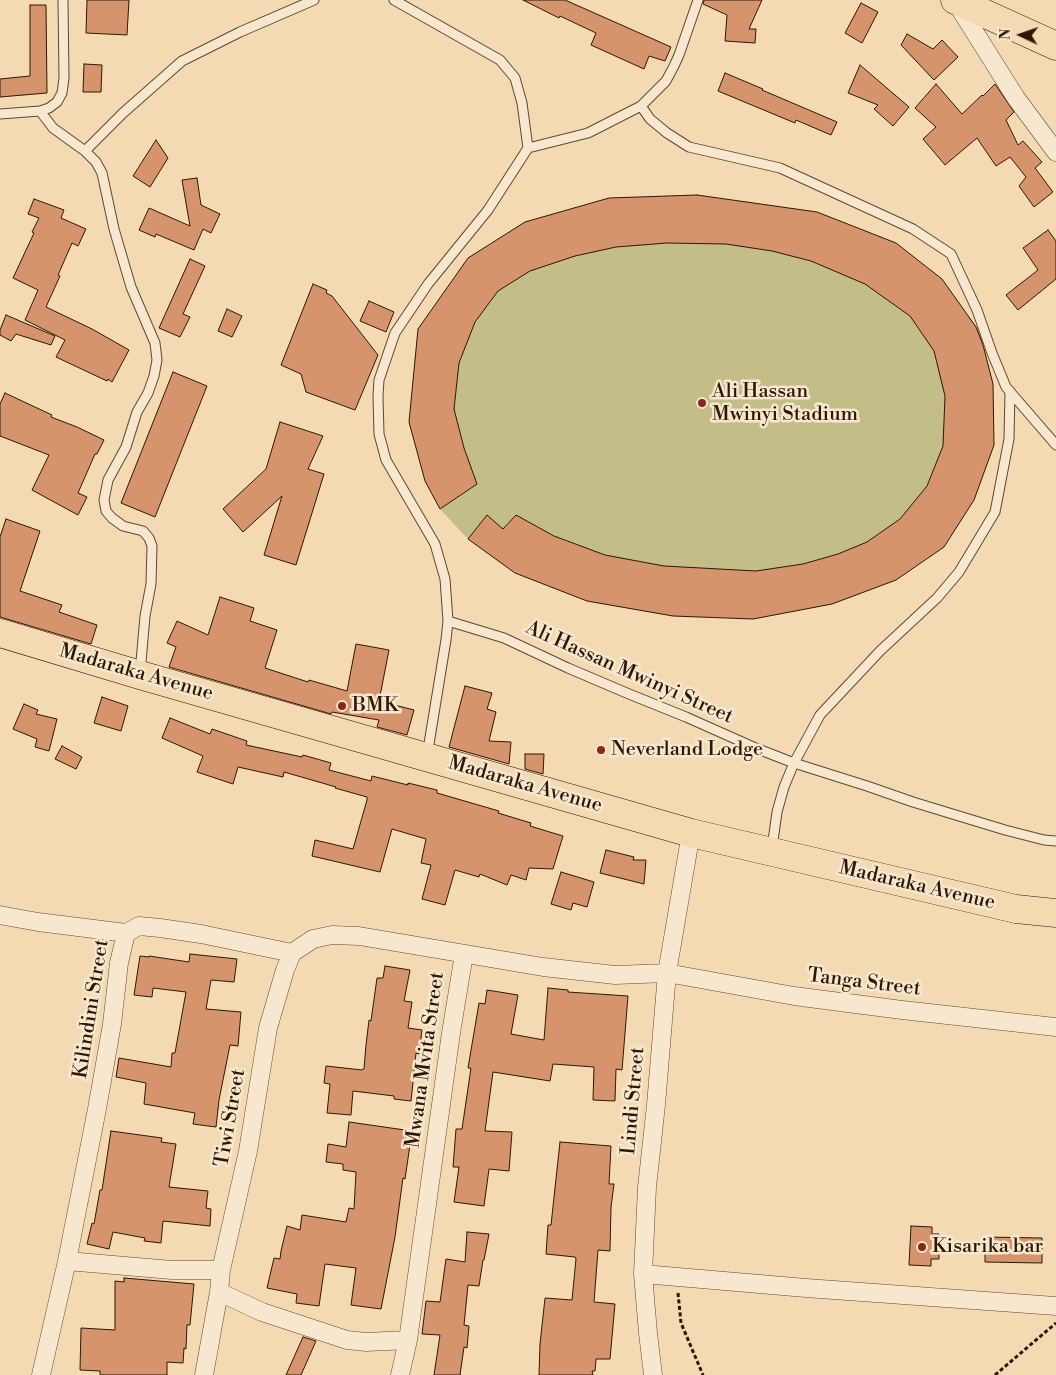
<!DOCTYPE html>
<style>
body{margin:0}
#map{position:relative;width:1056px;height:1375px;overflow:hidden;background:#f3dab3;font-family:"Libre Bodoni",serif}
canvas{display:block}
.north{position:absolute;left:996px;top:10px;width:50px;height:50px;-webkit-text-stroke:4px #f7e7ce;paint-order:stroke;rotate:273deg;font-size:14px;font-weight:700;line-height:20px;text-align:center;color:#2e1705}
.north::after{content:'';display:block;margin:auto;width:18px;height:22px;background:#2e1705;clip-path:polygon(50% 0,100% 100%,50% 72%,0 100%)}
</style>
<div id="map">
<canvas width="1056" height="1375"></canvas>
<div class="north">N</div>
</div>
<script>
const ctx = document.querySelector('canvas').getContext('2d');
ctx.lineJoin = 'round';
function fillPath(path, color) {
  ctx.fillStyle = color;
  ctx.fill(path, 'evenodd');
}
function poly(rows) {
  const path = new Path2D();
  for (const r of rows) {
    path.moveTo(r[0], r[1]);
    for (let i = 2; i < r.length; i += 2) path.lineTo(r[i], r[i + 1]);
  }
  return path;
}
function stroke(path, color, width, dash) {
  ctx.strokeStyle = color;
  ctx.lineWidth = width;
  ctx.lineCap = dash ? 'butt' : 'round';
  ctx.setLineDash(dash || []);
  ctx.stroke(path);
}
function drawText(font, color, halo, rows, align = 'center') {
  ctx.font = font + ' "Libre Bodoni",serif';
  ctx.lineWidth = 5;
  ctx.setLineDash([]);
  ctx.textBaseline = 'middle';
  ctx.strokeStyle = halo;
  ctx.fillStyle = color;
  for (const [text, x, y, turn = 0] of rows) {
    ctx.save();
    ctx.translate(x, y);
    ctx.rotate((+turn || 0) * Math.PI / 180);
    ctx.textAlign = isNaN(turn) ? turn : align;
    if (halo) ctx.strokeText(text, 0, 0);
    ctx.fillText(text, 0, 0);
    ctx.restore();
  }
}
const green = poly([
 [697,195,941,279,979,330,993,384,994,445,974,500,943,547,896,580,832,604,753,619,673,616,587,601,515,573,468,539,440,509,425,481,409,422,418,329,468,258,525,222,609,198]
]);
const building = poly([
 [87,0,129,0,127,35,86,33,87,0],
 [523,0,565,0,671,47,665,61,649,56,644,69,591,45,596,33,560,16,559,18,523,0],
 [704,0,762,0,749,29,756,29,755,43,725,41,727,15,703,4,704,0],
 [861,3,878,12,862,43,845,33,861,3],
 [30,5,46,5,47,93,0,97,0,79,30,76,30,5],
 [907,34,933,49,942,40,958,57,934,80,901,45,907,34],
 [84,64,102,65,101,92,83,92,84,64],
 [860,65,909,107,893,126,874,109,878,105,848,93,860,65],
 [725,73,763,89,762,90,837,122,831,135,796,120,795,123,718,91,725,73],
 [936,84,962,114,982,95,983,96,995,84,1014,112,1006,120,1018,145,1023,141,1042,162,1035,168,1053,192,1034,207,1019,186,1026,177,1010,157,996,166,977,138,945,165,923,139,936,127,915,108,936,84],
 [156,140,168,158,150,187,133,176,156,140],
 [197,178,201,205,220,214,211,233,203,229,194,250,156,234,155,237,139,230,149,208,190,226,182,180,197,178],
 [697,195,817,212,896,243,942,279,976,327,983,345,993,384,994,445,974,500,944,547,896,580,832,604,753,619,673,616,587,601,515,573,468,539,487,515,503,529,516,515,554,536,605,555,664,566,756,571,803,564,838,554,867,542,900,519,927,486,943,446,945,396,934,351,910,316,865,284,811,261,772,251,726,244,667,243,616,247,575,256,530,271,498,291,475,322,459,363,454,409,464,448,477,484,440,509,425,481,409,422,418,329,468,258,525,222,609,198,697,195],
 [34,199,64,210,61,218,86,229,78,246,72,243,58,275,60,276,46,307,92,329,129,350,112,382,108,379,107,381,56,357,65,340,25,320,38,290,13,278,34,233,32,232,39,218,28,214,34,199],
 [1048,230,1056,241,1056,279,1018,310,1006,295,1038,270,1023,248,1048,230],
 [190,259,205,266,183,314,190,317,180,337,159,328,190,259],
 [313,284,327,290,326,293,332,296,378,355,355,410,306,392,301,374,281,365,313,284],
 [369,301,394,312,386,332,360,321,369,301],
 [227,309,242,316,232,337,218,331,227,309],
 [6,315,55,336,51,345,16,334,11,341,0,335,0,330,6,315],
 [173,372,207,386,155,517,121,503,173,372],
 [5,393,52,415,51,417,77,427,104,440,97,454,95,454,78,493,87,497,78,515,32,490,49,455,0,436,0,404,5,393],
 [280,422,323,436,308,469,324,474,296,565,264,555,282,496,243,532,223,509,266,469,280,422],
 [6,519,40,531,20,591,62,605,59,612,97,625,91,644,0,617,0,537,6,519],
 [220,597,254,608,250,621,277,630,265,668,308,682,309,680,347,691,356,644,389,650,379,701,414,710,407,735,377,727,379,720,332,712,331,714,169,667,176,647,167,643,177,621,208,635,220,597],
 [465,686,492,693,487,709,496,712,489,741,511,742,509,764,449,747,465,686],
 [102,697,128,706,121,731,94,723,102,697],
 [24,704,38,710,36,714,57,719,49,751,35,747,37,739,13,729,24,704],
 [170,718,210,734,212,729,247,741,246,745,302,757,303,755,331,763,329,770,371,781,372,776,408,785,408,783,437,790,437,793,499,811,498,813,531,823,530,826,563,836,553,869,529,868,526,880,511,875,507,885,480,874,479,877,455,870,445,905,422,899,431,865,421,863,426,839,392,829,380,872,312,856,315,840,353,849,367,800,367,797,335,788,336,787,284,772,283,777,238,767,233,784,197,772,203,756,162,738,170,718],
 [62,746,82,757,76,769,55,759,62,746],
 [525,754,544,754,543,774,525,769,525,754],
 [606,850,634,857,633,860,646,860,644,884,600,873,606,850],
 [561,872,594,882,587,907,573,903,571,910,551,904,561,872],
 [190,954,237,959,234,982,211,980,206,1009,241,1012,238,1046,230,1045,219,1100,216,1127,193,1124,195,1113,144,1104,146,1083,116,1077,119,1058,171,1067,172,1053,175,1053,186,992,153,988,152,997,134,995,140,956,149,957,149,956,189,962,190,954],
 [385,966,410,970,404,1001,412,1002,408,1028,422,1030,419,1054,416,1053,411,1101,394,1099,394,1096,353,1091,351,1115,327,1113,330,1084,324,1083,326,1066,362,1070,363,1069,364,1069,366,1045,369,1020,371,1021,377,978,383,978,385,966],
 [548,988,568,990,568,992,628,996,622,1070,616,1069,615,1101,593,1100,594,1067,553,1064,550,1081,493,1072,485,1131,512,1132,509,1171,489,1169,484,1206,454,1202,459,1167,453,1167,456,1129,462,1129,471,1068,468,1068,479,1003,485,1004,487,990,518,995,511,1034,544,1040,548,988],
 [349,1122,412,1131,405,1179,403,1178,395,1237,381,1309,351,1305,356,1268,325,1264,319,1306,296,1303,297,1294,267,1288,274,1258,280,1259,281,1251,287,1226,300,1230,302,1215,346,1222,349,1208,354,1209,356,1172,343,1170,343,1164,326,1162,328,1144,346,1147,349,1122],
 [111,1131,162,1138,161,1142,176,1144,169,1187,208,1191,206,1208,211,1209,210,1226,163,1221,161,1243,144,1241,145,1238,113,1232,109,1249,87,1244,92,1223,94,1224,100,1190,102,1190,111,1131],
 [560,1142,611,1146,609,1184,614,1184,611,1207,610,1251,598,1250,594,1302,615,1304,610,1359,596,1359,595,1371,592,1371,593,1375,539,1375,540,1344,545,1298,572,1300,576,1259,575,1257,546,1254,548,1225,551,1225,560,1142],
 [911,1226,932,1227,932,1234,939,1234,939,1259,931,1259,931,1266,909,1265,911,1226],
 [467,1232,489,1234,484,1260,483,1260,479,1286,468,1285,464,1325,469,1326,467,1348,464,1347,460,1375,434,1375,440,1335,422,1334,426,1301,440,1302,446,1259,465,1262,467,1232],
 [985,1237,1042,1238,1042,1263,985,1262,985,1237],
 [124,1278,194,1284,190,1325,187,1325,186,1349,184,1348,183,1363,167,1362,167,1375,100,1375,100,1371,80,1370,81,1328,115,1330,115,1281,124,1282,124,1278],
 [303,1337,316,1341,301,1375,286,1375,303,1337]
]);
const path = poly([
 [678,1293,681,1323,703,1375],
 [995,1375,1056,1323]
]);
const service = poly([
 [394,0,500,60,515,78,522,103,528,148,488,210,428,284,395,333,379,380,378,396,379,434,386,460,435,544,445,579,448,621,446,640,427,756],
 [641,106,650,119,667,133,689,147,780,168,913,229,951,254,977,310,992,353,1006,387,1056,445],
 [40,111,53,128,85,151,96,162,102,173,114,229,131,287,155,343,157,360,154,376,148,393,137,412,126,447,108,480,104,500,106,511,112,518,123,526,143,531,149,538,152,546,151,584,145,616,140,673],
 [0,114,40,111,49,108,57,102,62,93,64,78,63,0],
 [528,148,588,133,641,106,666,81,674,66,679,55,698,0],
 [85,151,123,113,182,61,240,32,314,0],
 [448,621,504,638,568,668,629,694,686,717,758,749,794,763,867,786,913,802,1005,830,1044,840,1056,841],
 [772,848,777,812,784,787,794,763,820,715,880,651,937,598,959,572,995,512,1009,439,1010,391]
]);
const minor = poly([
 [955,1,1016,98,1056,152],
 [0,915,38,922,126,933],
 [67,1261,172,1270,221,1270],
 [643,1274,806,1288,1056,1306],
 [219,1292,262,1312,347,1340,366,1342,408,1340],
 [41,1375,67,1261,97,1109,112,1024,119,963,126,933,139,926,160,928,201,934,292,953,313,939,332,935,359,936,543,967,615,975,667,973,794,996,902,1010,1056,1027],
 [204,1375,219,1292,221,1270,248,1151,268,1028,285,970,292,953],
 [400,1375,408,1340,451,1033,464,954],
 [653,1375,648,1333,643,1274,647,1187,656,1105,667,973,691,833]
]);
const primary = poly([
 [0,633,140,675,691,833,1016,909,1056,913]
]);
const trunk = poly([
 [955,0,1056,46]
]);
const markers = [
 [702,403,5,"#8f2418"],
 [342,706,5,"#8f2418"],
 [601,750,5,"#8f2418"],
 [922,1247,5,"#8f2418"]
];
const poiNames = [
 ["Ali Hassan",712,392],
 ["Mwinyi Stadium",712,415],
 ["BMK",352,706],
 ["Neverland Lodge",611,750],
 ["Kisarika bar",932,1247]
];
const streetNames = [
 ["Madaraka Avenue",136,673,16],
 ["Ali Hassan Mwinyi Street",629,673,24],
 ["Madaraka Avenue",525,785,16],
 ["Madaraka Avenue",917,886,13],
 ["Tanga Street",864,983,7],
 ["Kilindini Street",92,1009,-81],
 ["Mwana Mvita Street",426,1060,-82],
 ["Lindi Street",634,1101,-85],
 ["Tiwi Street",231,1118,-80]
];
fillPath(green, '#c3bd88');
fillPath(building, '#d5946c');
stroke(building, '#2e1705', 1);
stroke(service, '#5f4830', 11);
stroke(minor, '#5f4830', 19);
stroke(primary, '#2e1705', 29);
stroke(trunk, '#2e1705', 29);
stroke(path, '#2e1705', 3, [4, 2.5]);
stroke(service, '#f7e7ce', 9);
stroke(minor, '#f7e7ce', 18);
stroke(primary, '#f3dab3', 28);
stroke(trunk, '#f3dab3', 28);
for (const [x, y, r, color] of markers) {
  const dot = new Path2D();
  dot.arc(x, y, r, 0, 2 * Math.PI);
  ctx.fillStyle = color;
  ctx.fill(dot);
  stroke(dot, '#f7e7ce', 2);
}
drawText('20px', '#2e1705', '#f7e7ce', poiNames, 'left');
drawText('20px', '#2e1705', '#f7e7ce', streetNames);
</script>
